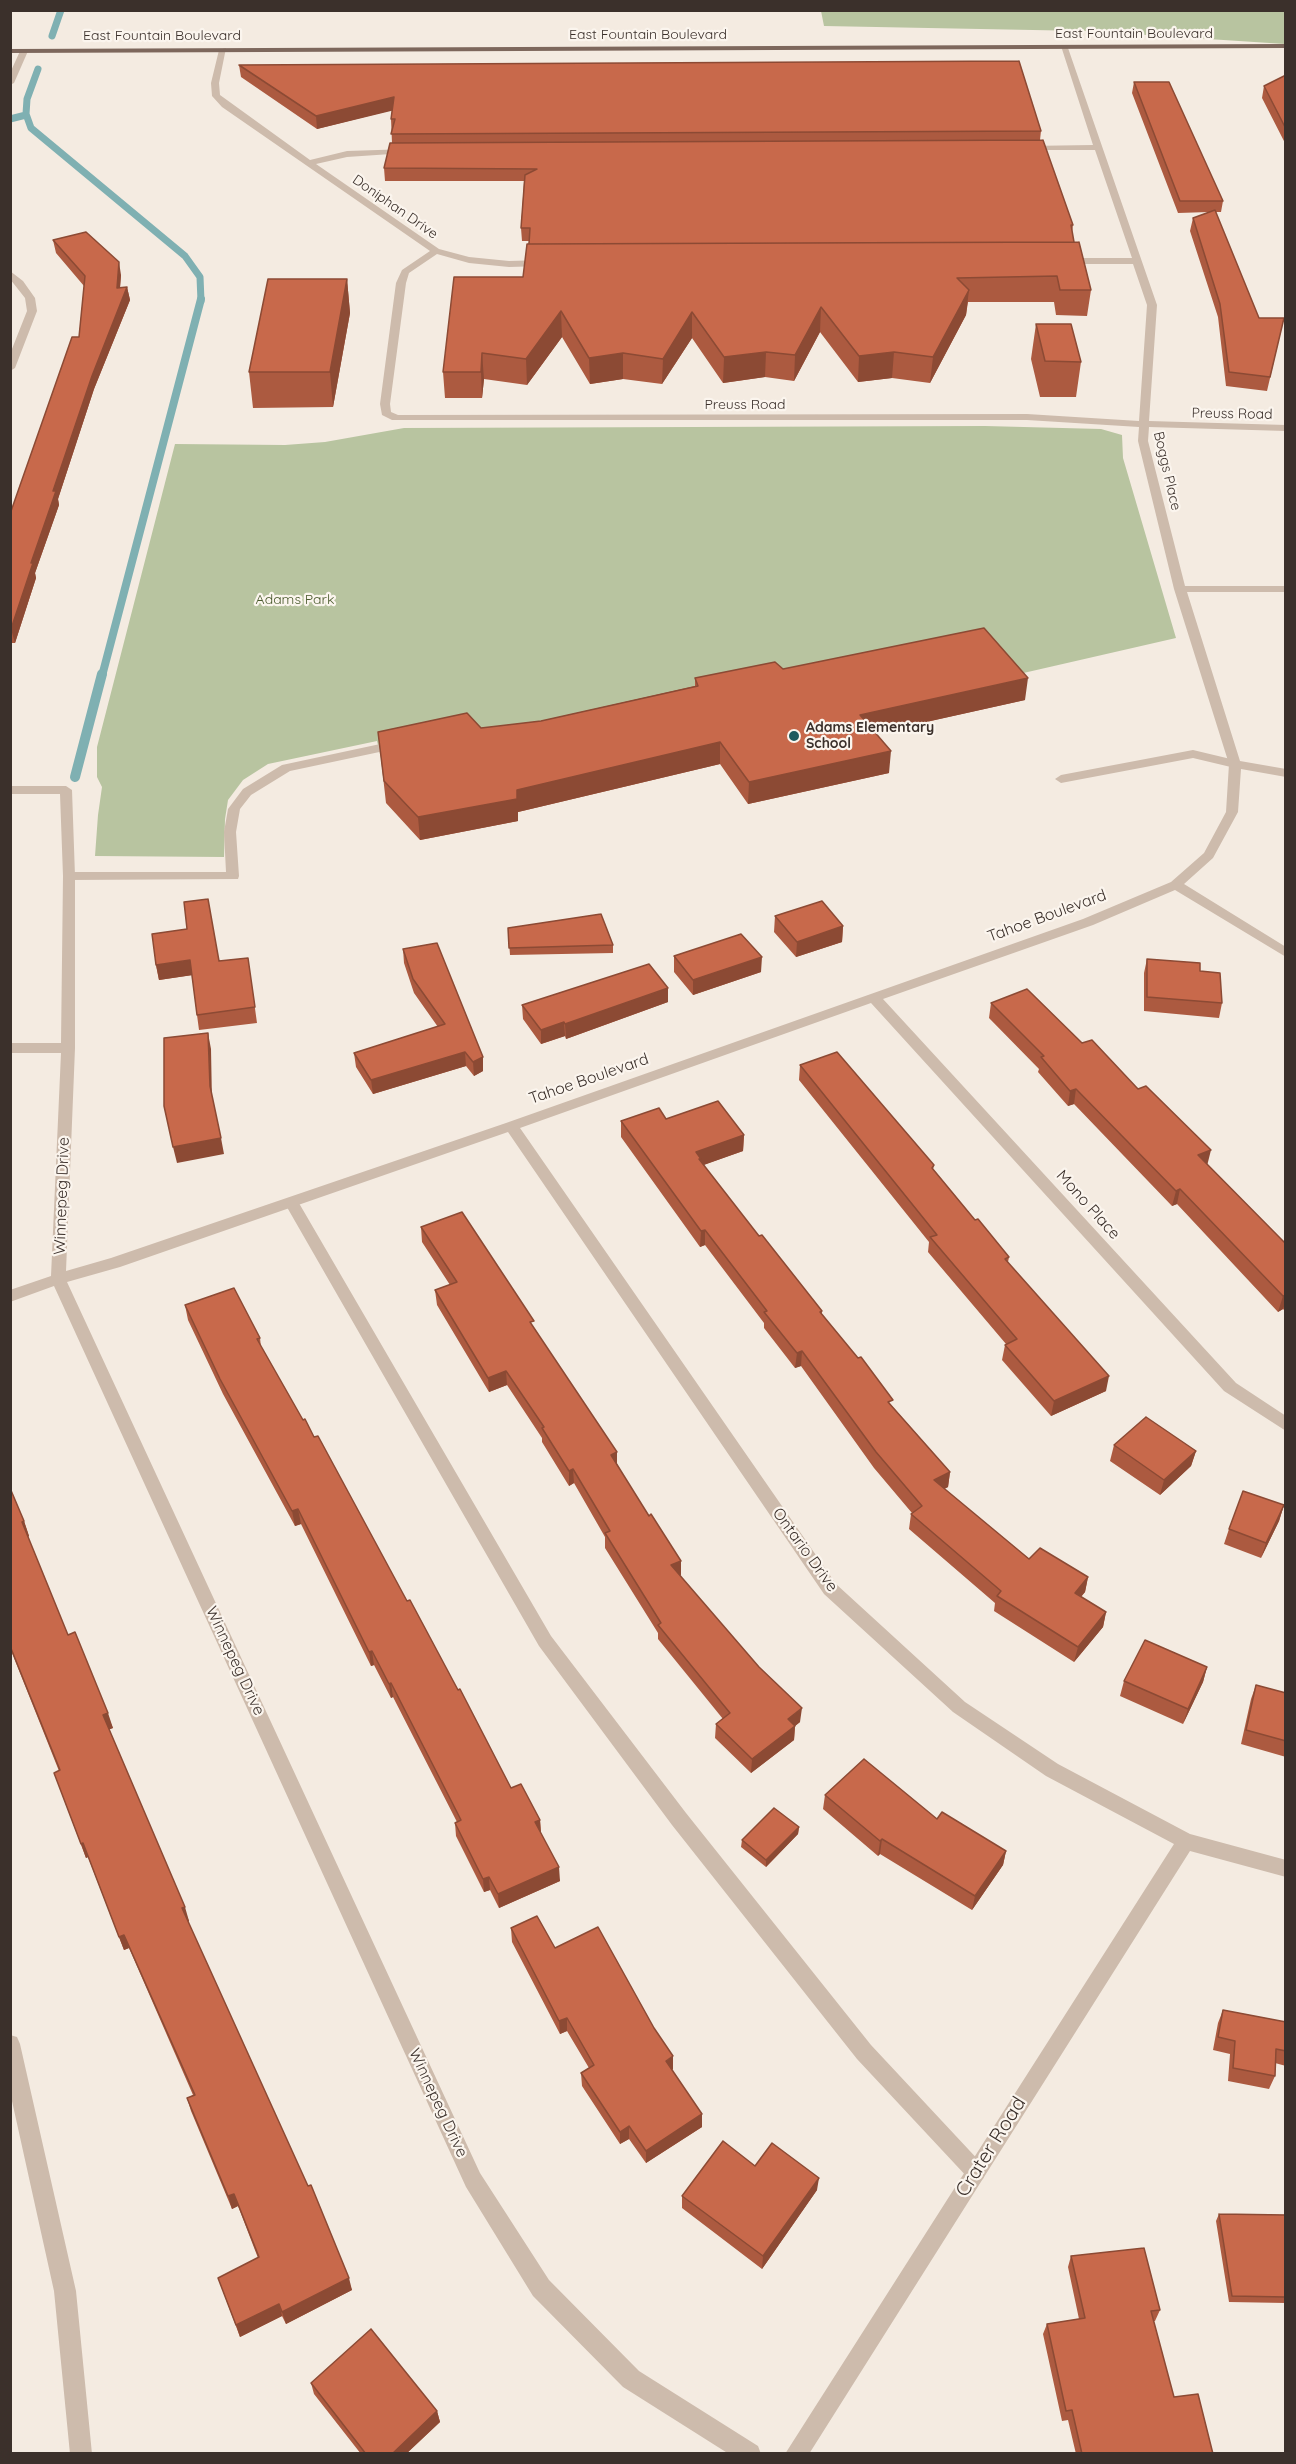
<!DOCTYPE html>
<style>
body{margin:0}
#map{position:relative;width:1296px;height:2464px;overflow:hidden;background:#f4ebe1;font-family:Quicksand,sans-serif}
canvas{display:block}
.frame{position:absolute;inset:0;border:12px solid #3b302b;pointer-events:none}
</style>
<div id="map">
<canvas width="1296" height="2464"></canvas>
<div class="frame"></div>
</div>
<script>
const ctx = document.querySelector('canvas').getContext('2d');
ctx.lineJoin = 'round';
function fillPath(path, color) {
  ctx.fillStyle = color;
  ctx.fill(path, 'evenodd');
}
function poly(rows) {
  const path = new Path2D();
  for (const r of rows) {
    path.moveTo(r[0], r[1]);
    for (let i = 2; i < r.length; i += 2) path.lineTo(r[i], r[i + 1]);
  }
  return path;
}
function stroke(path, color, width, dash) {
  ctx.strokeStyle = color;
  ctx.lineWidth = width;
  ctx.lineCap = dash ? 'butt' : 'round';
  ctx.setLineDash(dash || []);
  ctx.stroke(path);
}
function drawText(font, color, halo, rows, align = 'center') {
  ctx.font = font + ' Quicksand,sans-serif';
  ctx.lineWidth = 4.5;
  ctx.setLineDash([]);
  ctx.textBaseline = 'middle';
  ctx.strokeStyle = halo;
  ctx.fillStyle = color;
  for (const [text, x, y, turn = 0] of rows) {
    ctx.save();
    ctx.translate(x, y);
    ctx.rotate((+turn || 0) * Math.PI / 180);
    ctx.textAlign = isNaN(turn) ? turn : align;
    if (halo) ctx.strokeText(text, 0, 0);
    ctx.fillText(text, 0, 0);
    ctx.restore();
  }
}
const green = poly([
 [821,11,1285,11,1285,44,1085,31,824,26],
 [985,426,1101,429,1122,435,1123,458,1176,638,1006,677,469,735,380,754,377,741,268,764,243,780,228,800,225,819,224,857,95,856,98,815,102,787,97,777,97,747,175,444,285,445,325,442,404,428]
]);
const streamFar2 = poly([
 [52,36,61,10],
 [38,69,27,99,26,114,31,128,185,256,200,277,201,301],
 [10,119,26,115]
]);
const streamFar1 = poly([
 [102,676,201,299]
]);
const stream = poly([
 [75,777,102,674]
]);
const service = poly([
 [21,49,28,51,14,83,10,85,10,73,21,49],
 [399,740,405,744,403,747,290,771,251,795,240,809,236,832,239,876,238,879,69,880,63,876,69,872,226,872,224,832,228,809,243,789,282,765,399,740],
 [1193,750,1239,761,1241,764,1235,768,1193,758,1061,783,1055,779,1061,775,1193,750],
 [291,1197,296,1198,551,1636,686,1813,871,2045,983,2165,986,2172,983,2179,976,2182,969,2179,857,2059,672,1825,539,1646,284,1202,291,1197],
 [10,2035,17,2037,20,2044,76,2291,92,2454,70,2454,54,2291,10,2092,10,2035]
]);
const minor = poly([
 [1061,46,1068,48,1157,305,1149,421,1286,425,1286,431,1149,427,1148,441,1185,586,1286,586,1286,592,1187,592,1240,761,1286,769,1286,777,1241,769,1238,812,1213,858,1184,884,1286,947,1286,957,1175,890,1093,925,883,999,1236,1383,1286,1416,1286,1431,1224,1391,871,1003,520,1128,836,1584,965,1702,1058,1764,1190,1834,1286,1860,1286,1877,1190,1851,809,2454,785,2454,1174,1844,1046,1776,953,1712,824,1594,508,1132,120,1267,67,1282,480,2173,549,2280,639,2371,758,2446,761,2454,729,2454,623,2387,533,2296,466,2187,54,1286,10,1302,10,1290,51,1276,61,1053,10,1053,10,1043,61,1043,63,876,60,794,10,794,10,786,66,786,72,790,75,876,75,1048,66,1271,111,1258,506,1123,1083,919,1171,882,1204,853,1226,812,1229,764,1174,589,1138,441,1139,427,1027,420,392,420,382,415,380,404,396,283,402,270,430,251,222,107,212,96,211,83,219,50,226,48,219,83,220,95,310,160,347,151,409,149,409,153,406,153,347,157,316,164,439,249,469,257,509,261,544,260,549,263,544,266,509,267,469,263,437,254,409,273,406,283,390,404,391,412,398,415,1027,414,1139,421,1147,305,1133,264,1063,264,1058,261,1063,258,1132,258,1095,150,1027,150,1023,148,1027,146,1093,145,1061,46],
 [10,271,23,281,35,298,37,311,15,368,10,371,10,354,27,311,25,298,10,279,10,271]
]);
const primary = poly([
 [1286,44,1286,48,10,53,10,49,1286,44]
]);
const wall = poly([
 [239,65,1041,131,1040,140,1073,225,1072,232,1074,242,1091,290,1087,316,1056,315,1054,302,968,302,966,315,930,383,892,378,858,382,820,332,794,381,765,377,723,383,692,338,662,384,623,379,590,384,562,337,527,385,484,379,482,398,445,398,443,372,523,277,529,241,522,241,521,228,524,181,385,181,384,168,392,143,391,119,392,110,317,129,241,77],
 [1286,75,1286,145,1262,98,1264,86],
 [1134,82,1223,201,1221,212,1215,212,1259,318,1284,318,1267,391,1226,386,1218,317,1190,231,1193,218,1209,212,1178,213,1132,93],
 [53,240,121,275,120,287,127,287,130,300,94,389,58,499,59,505,35,573,36,578,15,643,11,643,10,646,10,514,79,337,84,286,56,253],
 [347,279,350,313,333,407,253,408,249,372],
 [1036,324,1081,362,1076,397,1040,397,1031,359],
 [783,669,1025,700,876,733,889,773,748,804,720,764,518,812,518,821,420,840,386,803,378,732,481,728,541,721,695,686,695,678],
 [775,916,843,926,842,942,796,957,774,932],
 [508,928,613,945,613,953,510,955],
 [403,949,483,1057,483,1071,474,1076,466,1066,373,1094,356,1067,354,1053,438,1027,414,993,404,963],
 [674,956,761,972,693,995,674,972],
 [248,958,257,1023,199,1030,197,1015,192,975,159,980,156,965,219,961],
 [1147,959,1200,971,1222,1003,1219,1018,1144,1011,1144,973],
 [668,1002,566,1039,565,1036,541,1044,523,1019,522,1005],
 [991,1003,1082,1043,1207,1165,1286,1244,1286,1312,1283,1309,1278,1312,1177,1204,1172,1206,1074,1104,1068,1106,1038,1072,1039,1069,989,1018],
 [800,1065,934,1165,933,1169,975,1220,1009,1257,1008,1262,1106,1391,1051,1416,1002,1360,1005,1345,1006,1344,928,1252,929,1242,799,1080],
 [666,1119,744,1135,743,1151,703,1165,759,1236,822,1311,822,1314,892,1406,950,1472,948,1487,944,1489,1029,1559,1088,1577,1085,1592,1081,1597,1106,1612,1103,1627,1074,1662,994,1611,995,1603,909,1529,911,1514,912,1513,874,1468,801,1366,795,1368,764,1328,764,1323,705,1245,700,1247,621,1137,621,1121],
 [421,1227,535,1329,617,1464,681,1575,680,1576,800,1722,795,1726,794,1740,751,1773,715,1738,716,1724,723,1719,658,1639,658,1633,605,1548,605,1537,574,1483,569,1486,542,1442,542,1438,507,1385,489,1392,437,1305,435,1290,450,1285,422,1242],
 [185,1305,260,1338,261,1347,458,1690,511,1788,540,1820,541,1833,560,1881,499,1908,490,1890,484,1892,456,1836,455,1823,457,1822,393,1697,391,1698,374,1665,371,1666,301,1524,295,1526,223,1394,188,1320],
 [1114,1445,1196,1451,1191,1466,1160,1495,1110,1461],
 [10,1488,24,1521,29,1536,28,1537,68,1635,113,1728,109,1729,189,1921,188,1922,352,2290,286,2324,282,2316,240,2337,218,2278,258,2258,238,2206,232,2209,191,2111,187,2098,193,2095,129,1948,124,1950,88,1857,86,1858,54,1773,59,1771,10,1648],
 [1284,1505,1279,1521,1261,1558,1224,1544,1229,1529],
 [1207,1667,1203,1682,1183,1724,1120,1696,1124,1681],
 [1256,1685,1286,1693,1286,1757,1241,1744,1251,1699],
 [825,1795,937,1819,1006,1851,1003,1865,972,1910,880,1854,878,1856,823,1809],
 [799,1827,798,1834,766,1867,741,1847,742,1840],
 [511,1928,555,1948,673,2069,672,2070,702,2127,646,2163,629,2139,620,2144,582,2086,581,2073,589,2068,567,2031,560,2034,512,1942],
 [1223,2010,1286,2022,1286,2066,1275,2063,1275,2076,1269,2089,1228,2081,1230,2054,1213,2050,1218,2023],
 [817,2190,762,2269,682,2208,682,2196],
 [1219,2214,1286,2215,1286,2303,1229,2302,1216,2221],
 [1071,2256,1160,2310,1155,2321,1153,2321,1174,2397,1213,2454,1076,2454,1068,2420,1062,2421,1043,2334,1047,2324,1079,2319,1068,2267],
 [311,2383,437,2411,440,2422,406,2454,361,2454,314,2394]
]);
const shadedWall = poly([
 [394,97,395,110,317,129,316,116],
 [119,262,121,275,119,301,117,288],
 [347,279,350,313,333,407,330,372],
 [127,287,130,300,94,389,58,499,59,505,35,573,36,578,15,643,11,629,53,491,92,376],
 [969,290,966,315,930,383,933,357],
 [821,307,820,332,794,381,795,355],
 [561,311,562,337,527,385,526,359],
 [692,312,692,338,662,384,663,359],
 [766,352,765,377,723,383,724,357],
 [894,352,892,378,858,382,859,356],
 [482,353,484,379,482,398,481,372],
 [623,353,623,379,590,384,589,358],
 [1028,678,1025,700,859,737,860,715],
 [720,742,720,764,518,812,518,821,420,840,418,817,517,790],
 [891,751,889,773,748,804,749,782],
 [843,926,842,942,796,957,797,942],
 [762,957,761,972,693,995,693,980],
 [190,960,193,975,159,980,156,965],
 [668,988,668,1002,566,1039,565,1024],
 [564,1022,565,1036,541,1044,541,1030],
 [208,1033,211,1049,212,1102,210,1086],
 [465,1052,466,1066,373,1094,371,1080],
 [483,1057,483,1071,474,1076,473,1062],
 [1076,1089,1074,1104,1068,1106,1070,1091],
 [744,1135,743,1151,701,1166,696,1152],
 [221,1138,224,1154,177,1163,173,1147],
 [1211,1150,1207,1166,1198,1155],
 [1180,1189,1177,1204,1172,1206,1176,1191],
 [705,1230,705,1245,700,1247,701,1231],
 [1286,1295,1286,1302,1283,1309,1278,1312,1283,1296],
 [802,1351,801,1366,795,1368,797,1353],
 [506,1371,507,1385,489,1392,488,1378],
 [1109,1376,1106,1391,1051,1416,1054,1401],
 [1196,1451,1191,1466,1160,1495,1164,1480],
 [617,1452,617,1467,611,1455],
 [573,1469,574,1483,569,1486,569,1471],
 [950,1472,948,1487,932,1495,934,1480],
 [1284,1505,1279,1521,1261,1558,1266,1543],
 [298,1509,301,1524,295,1526,292,1511],
 [24,1521,29,1536,27,1537,22,1522],
 [681,1561,681,1575,671,1580,671,1565],
 [1088,1577,1085,1592,1071,1608,1075,1593],
 [1106,1612,1103,1627,1074,1662,1078,1647],
 [372,1651,374,1665,371,1666,369,1652],
 [1207,1667,1203,1682,1183,1724,1188,1709],
 [391,1683,393,1697,391,1698,389,1684],
 [802,1708,800,1722,795,1726,794,1740,751,1773,752,1759,788,1719],
 [108,1713,113,1728,108,1730,103,1715],
 [540,1820,541,1834,535,1822],
 [799,1827,798,1834,766,1867,766,1860],
 [882,1839,880,1854,878,1856,880,1841],
 [83,1843,88,1857,86,1858,81,1844],
 [1006,1851,1003,1865,972,1910,975,1896],
 [559,1867,560,1881,499,1908,498,1894],
 [489,1877,490,1890,484,1892,483,1879],
 [185,1907,189,1921,186,1922,182,1908],
 [124,1935,129,1948,124,1950,119,1937],
 [567,2018,567,2031,560,2034,559,2021],
 [673,2056,673,2069,666,2074,666,2061],
 [702,2114,702,2127,646,2163,646,2151],
 [629,2126,629,2139,620,2144,620,2132],
 [819,2178,817,2190,762,2269,763,2256],
 [234,2194,238,2206,232,2209,228,2196],
 [349,2278,352,2290,286,2324,282,2312],
 [279,2304,282,2316,240,2337,236,2325],
 [437,2411,440,2422,406,2454,392,2454]
]);
const building = poly([
 [1019,61,1041,131,391,134,395,119,391,119,394,97,316,116,239,65,1019,61],
 [1286,75,1286,129,1264,86,1286,75],
 [1134,82,1169,82,1223,201,1180,201,1134,82],
 [1043,140,1073,225,1071,225,1074,242,529,244,530,228,521,228,525,175,537,169,384,168,390,143,1043,140],
 [1215,210,1259,318,1284,318,1270,377,1229,372,1220,304,1193,218,1215,210],
 [86,232,119,262,117,288,127,287,92,376,53,491,56,491,31,563,33,563,11,629,10,629,10,514,72,337,79,337,85,276,53,240,86,232],
 [1079,242,1091,290,1060,290,1057,276,957,278,969,290,933,357,894,352,859,356,821,307,795,355,766,352,724,357,692,312,663,359,623,353,589,358,561,311,526,359,482,353,481,372,443,372,454,277,523,277,527,244,1079,242],
 [268,279,347,279,330,372,249,372,268,279],
 [1036,324,1071,324,1081,362,1045,361,1036,324],
 [984,628,1028,678,860,715,891,751,749,782,720,742,517,790,517,799,418,817,384,781,378,732,467,713,481,728,541,721,698,686,695,678,775,662,783,669,984,628],
 [208,899,219,961,248,958,255,1007,197,1015,190,960,156,965,152,934,187,929,184,902,208,899],
 [822,901,843,926,797,942,775,916,822,901],
 [601,914,613,945,509,948,508,928,601,914],
 [741,934,762,957,693,980,674,956,741,934],
 [437,943,483,1057,473,1062,465,1052,371,1080,354,1053,445,1024,413,979,403,949,437,943],
 [1147,959,1200,963,1200,971,1220,973,1222,1003,1147,997,1147,959],
 [649,964,668,988,565,1024,564,1022,541,1030,522,1005,649,964],
 [1027,989,1082,1043,1092,1040,1138,1089,1146,1086,1211,1150,1198,1155,1286,1244,1286,1295,1283,1296,1180,1189,1176,1191,1076,1089,1070,1091,1041,1057,1044,1056,991,1003,1027,989],
 [208,1033,210,1086,221,1138,173,1147,164,1106,164,1038,208,1033],
 [837,1052,934,1165,932,1168,975,1220,978,1219,1009,1257,1005,1259,1109,1376,1054,1401,1005,1345,1017,1339,930,1237,937,1235,800,1065,837,1052],
 [718,1101,744,1135,696,1152,701,1159,699,1159,759,1236,762,1235,822,1311,820,1312,858,1358,861,1357,893,1400,888,1402,950,1472,934,1480,1029,1559,1040,1548,1088,1577,1075,1593,1106,1612,1078,1647,997,1596,1001,1591,911,1514,922,1506,876,1452,802,1351,797,1353,764,1312,767,1311,705,1230,701,1231,621,1121,659,1108,666,1119,718,1101],
 [462,1212,534,1321,530,1322,617,1452,611,1455,649,1516,651,1514,681,1561,671,1565,759,1667,802,1708,788,1719,795,1726,752,1759,716,1724,730,1713,658,1625,661,1623,605,1533,610,1531,573,1469,569,1471,542,1428,544,1427,506,1371,488,1378,435,1290,457,1282,421,1227,462,1212],
 [234,1288,260,1338,257,1339,303,1420,305,1419,314,1437,318,1436,407,1601,410,1600,458,1690,460,1689,511,1788,521,1784,540,1820,535,1822,559,1867,498,1894,489,1877,483,1879,455,1823,461,1820,391,1683,389,1684,372,1651,369,1652,298,1509,292,1511,220,1379,185,1305,234,1288],
 [1146,1417,1196,1451,1164,1480,1114,1445,1146,1417],
 [10,1488,24,1521,22,1522,68,1635,75,1632,108,1713,103,1715,185,1907,182,1908,308,2186,311,2185,349,2278,282,2312,279,2304,236,2325,218,2278,259,2257,234,2194,228,2196,187,2098,195,2095,124,1935,119,1937,83,1843,81,1844,54,1773,60,1770,10,1646,10,1488],
 [1243,1491,1284,1505,1266,1543,1229,1529,1243,1491],
 [1145,1640,1207,1667,1188,1709,1124,1681,1145,1640],
 [1256,1685,1286,1693,1286,1741,1246,1730,1256,1685],
 [864,1759,937,1819,942,1812,1006,1851,975,1896,882,1839,880,1841,825,1795,864,1759],
 [774,1808,799,1827,766,1860,742,1840,774,1808],
 [537,1916,555,1948,598,1927,654,2028,673,2056,666,2061,702,2114,646,2151,629,2126,620,2132,581,2073,594,2065,567,2018,559,2021,511,1928,537,1916],
 [1223,2010,1286,2022,1286,2051,1276,2049,1275,2076,1233,2068,1235,2041,1218,2037,1223,2010],
 [723,2141,755,2166,772,2143,819,2178,763,2256,682,2196,723,2141],
 [1219,2214,1286,2215,1286,2297,1232,2296,1219,2214],
 [1144,2248,1160,2310,1151,2311,1174,2397,1198,2394,1213,2454,1082,2454,1072,2410,1066,2411,1047,2324,1085,2318,1071,2256,1144,2248],
 [371,2329,437,2411,392,2454,366,2454,311,2383,371,2329]
]);
const markers = [
 [794,736,6,"#1f5a5e"]
];
const farStreetnames = [
 ["East Fountain Boulevard",1134,34],
 ["East Fountain Boulevard",648,35],
 ["East Fountain Boulevard",162,36],
 ["Doniphan Drive",395,207,35],
 ["Preuss Road",745,405],
 ["Preuss Road",1232,414,1],
 ["Boggs Place",1167,471,77]
];
const farParknames = [
 ["Adams Park",295,600]
];
const farPoinames = [
 ["Adams Elementary",806,728],
 ["School",806,744]
];
const streetNames = [
 ["Tahoe Boulevard",1047,916,-20],
 ["Tahoe Boulevard",589,1079,-19],
 ["Winnepeg Drive",62,1196,-88],
 ["Mono Place",1088,1205,48],
 ["Ontario Drive",805,1550,54],
 ["Winnepeg Drive",235,1661,65],
 ["Winnepeg Drive",438,2103,65]
];
const nearStreetnames = [
 ["Crater Road",991,2147,-58]
];
fillPath(green, '#b8c4a0');
stroke(streamFar2, '#7fb0b2', 7);
stroke(streamFar1, '#7fb0b2', 8);
stroke(stream, '#7fb0b2', 10);
fillPath(service, '#cdbbac');
fillPath(minor, '#cdbbac');
fillPath(primary, '#7d675c');
fillPath(wall, '#ac5a40');
fillPath(shadedWall, '#8c4a34');
fillPath(building, '#c8694b');
stroke(building, '#8c4a34', 1.5);
for (const [x, y, r, color] of markers) {
  const dot = new Path2D();
  dot.arc(x, y, r, 0, 2 * Math.PI);
  ctx.fillStyle = color;
  ctx.fill(dot);
  stroke(dot, '#fbf5ee', 2);
}
drawText('14px', '#3b302b', '#fbf5ee', farStreetnames);
drawText('14px', '#4a5a2e', '#fbf5ee', farParknames);
drawText('bold 14px', '#3b302b', '#fbf5ee', farPoinames, 'left');
drawText('16px', '#3b302b', '#fbf5ee', streetNames);
drawText('20px', '#3b302b', '#fbf5ee', nearStreetnames);
</script>
